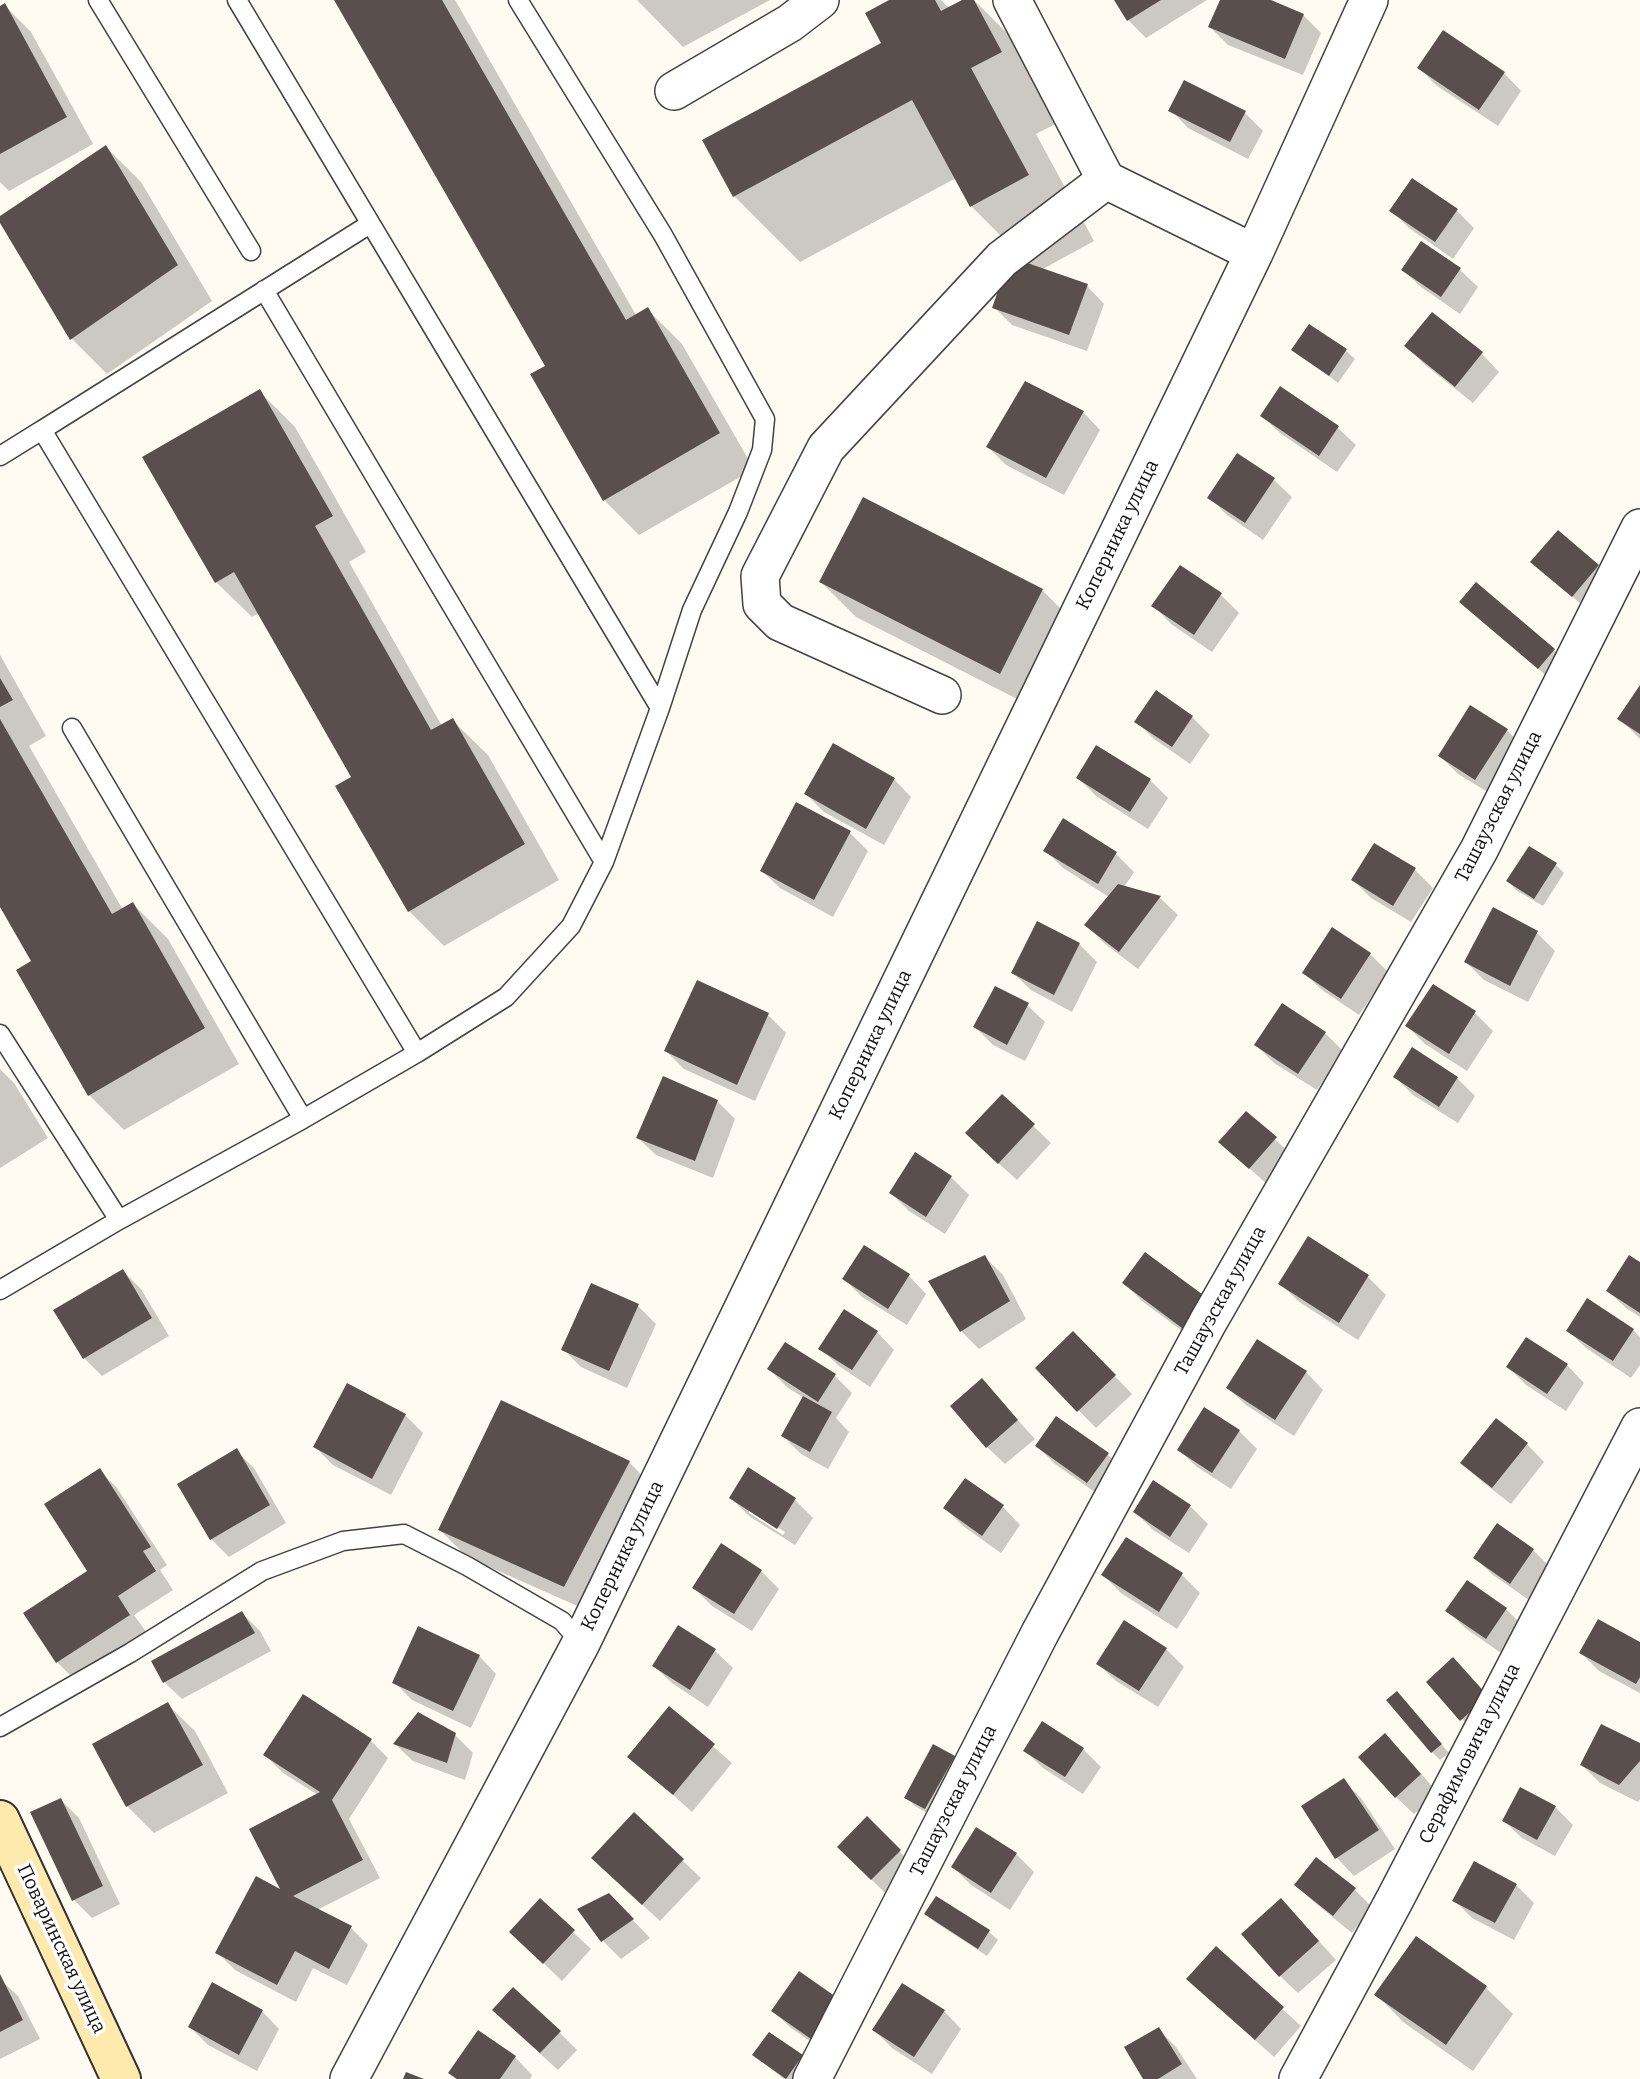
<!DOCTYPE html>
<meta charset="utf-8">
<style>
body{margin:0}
canvas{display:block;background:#fffbf3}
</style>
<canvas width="1640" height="2079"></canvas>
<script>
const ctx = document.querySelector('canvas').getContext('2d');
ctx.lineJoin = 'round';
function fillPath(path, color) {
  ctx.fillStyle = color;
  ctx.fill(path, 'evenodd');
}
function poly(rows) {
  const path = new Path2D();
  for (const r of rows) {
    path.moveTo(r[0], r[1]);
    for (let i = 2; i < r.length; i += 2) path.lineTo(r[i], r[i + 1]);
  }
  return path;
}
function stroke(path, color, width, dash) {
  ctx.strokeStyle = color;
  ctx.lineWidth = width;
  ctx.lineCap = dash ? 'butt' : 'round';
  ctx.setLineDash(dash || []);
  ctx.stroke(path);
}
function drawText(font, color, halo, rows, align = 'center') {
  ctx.font = font + ' Bitter,serif';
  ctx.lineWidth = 7;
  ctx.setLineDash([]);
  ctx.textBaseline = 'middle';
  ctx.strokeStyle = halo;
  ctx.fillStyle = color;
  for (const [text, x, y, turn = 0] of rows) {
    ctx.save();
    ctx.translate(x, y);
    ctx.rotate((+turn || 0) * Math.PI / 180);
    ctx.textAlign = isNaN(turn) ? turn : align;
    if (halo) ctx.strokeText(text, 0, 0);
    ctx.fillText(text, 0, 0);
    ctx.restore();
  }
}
const shadow = poly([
 [336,0,455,0,636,315,647,309,682,344,754,469,639,535,604,500,547,367],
 [637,0,770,0,683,47],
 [893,0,941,0,950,9,966,0,974,0,1037,63,1067,118,1036,134,1094,241,1041,270,1087,286,1104,304,1087,351,1012,325,994,307,1031,266,971,206,956,178,800,262,734,196,884,44],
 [1116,0,1207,0,1146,38,1128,20],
 [1222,0,1266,0,1303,15,1321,33,1303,75,1228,45,1210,27],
 [5,6,31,32,93,144,9,191,0,182,0,9],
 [1419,68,1504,73,1521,91,1498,126,1437,86],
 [1171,110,1245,113,1263,131,1248,159,1188,128],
 [106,147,141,182,212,301,107,374,72,339,0,220],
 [1456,210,1474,228,1453,259,1409,228,1392,211],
 [1421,244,1460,270,1478,287,1460,314,1421,287,1403,270],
 [1432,314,1482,354,1499,372,1473,403,1424,364,1406,346],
 [1310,326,1346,351,1355,359,1338,383,1294,350],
 [1281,388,1338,428,1356,445,1337,472,1280,433,1262,416],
 [260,392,295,427,366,552,349,562,442,726,452,720,488,755,559,880,444,946,409,911,353,778,259,613,252,617,216,582],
 [1083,412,1100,430,1064,495,1006,465,988,447],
 [1274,480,1292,497,1263,540,1227,515,1209,497],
 [1558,533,1616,584,1591,613,1533,562],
 [1180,567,1221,595,1239,613,1212,652,1171,624,1154,606],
 [821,582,1042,590,1077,625,1035,708,856,617],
 [1461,602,1554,650,1572,668,1557,685],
 [0,655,46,736,29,746,123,910,133,904,168,939,239,1064,124,1130,89,1095,33,962,0,904],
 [1640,688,1640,739,1620,719],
 [1156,692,1192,717,1210,735,1190,764,1154,739,1136,721],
 [1507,730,1524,748,1494,796,1458,774,1440,756],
 [1078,778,1150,780,1168,798,1148,829,1096,796],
 [894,779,911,797,884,845,824,812,806,794],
 [797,804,850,833,868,851,833,917,780,888,762,871],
 [1064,821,1116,854,1134,872,1124,887,1160,898,1178,915,1138,969,1104,943,1086,925,1109,897,1063,868,1046,851],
 [1375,845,1415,870,1433,888,1411,922,1371,898,1353,880],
 [1529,848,1556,865,1564,873,1543,906,1516,890,1508,881],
 [1038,923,1079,944,1097,962,1072,1012,1031,990,1013,973],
 [1537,933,1555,951,1528,1002,1484,980,1466,962],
 [1370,954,1388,972,1359,1015,1322,990,1304,973],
 [697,983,768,1015,786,1033,755,1101,684,1069,666,1051],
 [1027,1005,1045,1022,1025,1061,993,1045,975,1027],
 [1475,1013,1493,1031,1467,1071,1425,1044,1407,1026],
 [1325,1033,1343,1051,1317,1090,1274,1063,1256,1045],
 [1413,1050,1457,1078,1475,1096,1458,1123,1413,1095,1395,1077],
 [0,1069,14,1083,48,1138,0,1168],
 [1002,1096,1051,1143,1017,1180,985,1151],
 [717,1101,735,1119,713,1178,656,1155,638,1138],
 [1246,1113,1293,1156,1268,1185,1239,1159],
 [915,1155,951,1177,969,1195,945,1234,909,1211,891,1193],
 [1308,1238,1368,1277,1386,1295,1358,1340,1298,1301,1280,1283],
 [1146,1254,1205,1348,1142,1301,1124,1283],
 [985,1257,1003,1275,1026,1319,979,1349,961,1331,931,1282],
 [1640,1264,1640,1317,1626,1308,1608,1291],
 [123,1271,141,1289,169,1336,102,1376,84,1358],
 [909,1276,926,1294,907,1325,862,1297,844,1279],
 [592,1285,638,1306,656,1324,627,1388,581,1367,563,1349],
 [1633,1330,1640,1337,1640,1365,1631,1378,1586,1348,1568,1331],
 [877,1332,894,1350,870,1387,839,1366,821,1349],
 [1091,1351,1132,1394,1096,1428,1037,1368],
 [1567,1365,1584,1383,1566,1411,1526,1385,1508,1367],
 [769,1369,834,1375,852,1393,836,1418,849,1432,828,1469,801,1454,783,1436,804,1398,787,1387],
 [1306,1372,1323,1390,1294,1436,1246,1405,1228,1388],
 [982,1381,1035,1439,1005,1464,987,1447],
 [405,1415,423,1433,391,1495,333,1465,315,1447],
 [1239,1431,1257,1449,1231,1489,1197,1467,1179,1450],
 [1527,1444,1544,1462,1511,1504,1480,1480,1462,1463],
 [1037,1446,1108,1455,1125,1472,1106,1500,1055,1464],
 [236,1451,254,1468,286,1523,229,1557,211,1539],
 [629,1462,655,1489,591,1612,467,1557,440,1530],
 [99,1470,117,1488,167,1565,160,1570,173,1590,134,1615,147,1633,75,1680,57,1662,26,1614,89,1572],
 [748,1470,795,1500,813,1518,795,1545,749,1516,731,1498],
 [749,1509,785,1532,783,1535,749,1513],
 [1190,1506,1208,1524,1189,1553,1153,1530,1135,1512],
 [1003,1507,1020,1525,1001,1553,963,1526,945,1508],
 [1498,1525,1533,1550,1551,1568,1529,1600,1493,1575,1475,1558],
 [1127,1539,1182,1575,1200,1593,1177,1629,1121,1593,1103,1575],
 [721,1546,761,1571,779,1589,752,1631,712,1606,694,1588],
 [1467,1583,1506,1609,1524,1627,1504,1655,1465,1628,1448,1611],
 [242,1613,260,1631,271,1651,182,1699,164,1682],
 [1640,1644,1640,1693,1599,1671,1581,1653],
 [1166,1649,1184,1667,1158,1707,1116,1681,1098,1664],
 [715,1651,733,1668,708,1707,672,1683,654,1666],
 [479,1656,496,1674,471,1728,412,1700,394,1682],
 [1453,1659,1505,1714,1479,1737,1462,1719],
 [1405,1702,1449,1753,1440,1760,1432,1752],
 [168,1705,195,1731,228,1793,154,1833,127,1806],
 [670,1709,732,1763,692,1812,630,1756],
 [455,1735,473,1753,465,1780,413,1761,395,1744],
 [371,1741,388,1758,349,1819,380,1878,317,1910,351,1928,368,1945,347,1985,313,1968,296,2002,235,1970,218,1953,284,1893,318,1795,283,1773,265,1755],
 [1640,1745,1640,1799,1638,1802,1600,1783,1582,1765],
 [1083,1749,1101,1767,1083,1794,1043,1768,1025,1751],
 [1403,1753,1438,1793,1414,1814,1396,1797],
 [954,1758,962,1766,934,1817,915,1806,906,1797],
 [1343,1780,1361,1798,1395,1849,1354,1876,1337,1858],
 [61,1800,79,1818,120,1904,92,1918,74,1900],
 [1555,1807,1573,1825,1555,1856,1522,1838,1504,1821],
 [634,1815,701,1878,660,1921,611,1876],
 [867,1819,917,1869,889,1897,839,1847],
 [977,1829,1016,1854,1034,1872,1010,1910,971,1885,953,1867],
 [1316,1859,1355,1890,1372,1907,1352,1933,1314,1902,1296,1885],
 [1516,1885,1534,1903,1514,1940,1472,1918,1454,1900],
 [937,1898,989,1932,998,1940,987,1956,935,1922,926,1914],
 [540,1901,591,1949,562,1981,529,1949],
 [580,1909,626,1913,650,1938,621,1959,603,1941],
 [1299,1919,1336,1960,1298,1993,1280,1976],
 [1417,1938,1486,1988,1513,2014,1473,2071,1403,2022,1377,1995],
 [1216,1948,1301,2026,1274,2057,1206,1996],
 [0,1979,18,1996,40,2039,0,2059],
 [262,2011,279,2029,257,2071,208,2045,190,2027],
 [773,2011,856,2019,830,2055,791,2028],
 [944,2011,961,2029,932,2074,892,2048,874,2030],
 [512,2028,559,2032,577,2050,558,2070],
 [1158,2029,1176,2047,1197,2079,1145,2079],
 [754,2055,801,2056,810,2065,800,2079,784,2079],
 [515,2057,532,2075,530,2079,456,2079,450,2072]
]);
const building = poly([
 [334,0,442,0,626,320,648,307,720,433,603,501,530,374,545,366],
 [889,0,935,0,941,11,962,0,974,0,1002,52,971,68,1029,175,970,207,912,100,733,197,702,140,881,43,865,13],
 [1114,0,1161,0,1127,21],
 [1220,0,1271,0,1304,14,1285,59,1208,27],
 [5,3,67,117,0,154,0,6],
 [1443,30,1505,72,1479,110,1417,68],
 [1184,80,1246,111,1230,142,1168,111],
 [106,145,178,265,70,340,0,223,0,216],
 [1412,178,1458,209,1435,242,1389,211],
 [1421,241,1461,268,1441,297,1401,270],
 [1010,257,1088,284,1069,335,992,308],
 [1432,312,1483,352,1455,387,1404,346],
 [1309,324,1347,349,1329,376,1291,350],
 [1025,381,1084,411,1046,478,986,447],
 [1280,386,1339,426,1319,456,1260,416],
 [260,389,333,516,315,526,431,730,453,718,525,844,408,912,335,786,351,777,234,572,215,583,142,457],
 [1237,453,1275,478,1245,523,1207,498],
 [863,497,1043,589,1000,674,819,582],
 [1558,530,1599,565,1572,597,1530,562],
 [1180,565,1222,593,1194,635,1151,606],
 [1476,582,1555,649,1538,669,1459,602],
 [0,678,13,700,0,707],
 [1640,685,1640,734,1617,719],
 [1156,690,1193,716,1172,747,1134,722],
 [1470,705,1508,729,1475,780,1438,756],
 [0,719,112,914,133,902,205,1028,88,1096,16,970,31,961,0,907],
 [833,743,895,778,866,829,804,794],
 [1096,745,1151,779,1130,812,1076,778],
 [796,802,851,831,814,900,760,871],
 [1063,818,1117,852,1098,884,1043,851],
 [1374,843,1416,868,1393,906,1351,880],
 [1529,846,1557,863,1534,899,1506,881],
 [1118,884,1161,896,1119,952,1084,925],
 [1493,907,1538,931,1510,986,1464,962],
 [1037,921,1080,943,1054,995,1011,973],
 [1332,927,1371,953,1341,999,1302,973],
 [697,980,769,1013,737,1085,664,1051],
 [1433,984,1476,1011,1449,1054,1405,1026],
 [995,986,1029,1003,1007,1045,973,1027],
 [1282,1003,1326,1032,1298,1074,1254,1045],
 [1412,1047,1458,1077,1439,1107,1393,1077],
 [663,1076,718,1100,695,1161,636,1138],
 [1002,1094,1035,1124,998,1164,965,1133],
 [1246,1111,1277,1137,1249,1169,1218,1142],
 [915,1152,952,1176,926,1217,889,1193],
 [1308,1236,1369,1275,1339,1323,1278,1284],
 [864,1245,910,1274,888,1309,842,1279],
 [1145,1252,1210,1300,1186,1331,1122,1283],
 [985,1255,1010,1301,960,1332,928,1281],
 [1629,1255,1640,1262,1640,1313,1606,1291],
 [123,1269,152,1318,83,1359,53,1310],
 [591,1283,639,1304,609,1371,561,1350],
 [1587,1298,1634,1329,1613,1361,1566,1331],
 [844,1309,878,1331,852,1370,818,1349],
 [1073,1331,1116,1375,1077,1412,1035,1368],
 [1526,1337,1568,1364,1547,1394,1506,1367],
 [1257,1339,1307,1371,1275,1420,1226,1388],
 [785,1342,836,1374,818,1402,767,1369],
 [982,1378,1018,1420,986,1448,950,1406],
 [347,1383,406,1414,372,1479,313,1447],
 [803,1396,832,1412,810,1452,781,1436],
 [501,1400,630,1461,564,1587,438,1530],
 [1204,1407,1240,1430,1212,1473,1177,1450],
 [1056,1416,1109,1453,1087,1483,1035,1446],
 [1496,1418,1528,1443,1492,1488,1460,1463],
 [237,1448,270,1505,210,1540,177,1484],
 [748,1467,796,1498,777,1529,729,1498],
 [100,1468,151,1547,143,1551,156,1571,118,1596,130,1615,56,1663,23,1613,87,1571,44,1504],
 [965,1478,1004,1505,982,1536,943,1508],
 [1153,1480,1191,1505,1170,1537,1133,1512],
 [1497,1523,1534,1549,1510,1584,1473,1558],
 [1126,1537,1183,1573,1159,1612,1101,1575],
 [721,1543,762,1570,734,1614,692,1588],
 [1467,1580,1507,1608,1486,1639,1445,1611],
 [242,1611,255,1633,163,1683,151,1661],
 [1598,1619,1640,1642,1640,1677,1636,1684,1579,1653],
 [1124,1620,1167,1648,1139,1691,1096,1664],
 [678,1625,716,1649,690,1690,652,1666],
 [418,1626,480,1655,453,1711,392,1683],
 [1453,1657,1488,1696,1460,1721,1426,1682],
 [1397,1691,1442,1744,1431,1753,1386,1700],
 [303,1694,372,1739,332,1800,363,1860,293,1896,352,1926,329,1969,295,1951,277,1985,215,1953,256,1876,280,1889,249,1829,320,1792,263,1755],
 [168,1702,203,1765,126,1807,92,1744],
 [669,1706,715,1744,673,1795,627,1757],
 [418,1712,456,1733,447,1763,393,1744],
 [1042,1721,1084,1748,1065,1777,1023,1751],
 [1601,1724,1640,1743,1640,1761,1619,1785,1580,1765],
 [1385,1733,1421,1774,1395,1798,1358,1757],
 [933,1744,955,1756,925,1809,904,1798],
 [1344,1778,1379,1830,1335,1859,1301,1806],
 [1520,1787,1556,1806,1537,1840,1502,1821],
 [61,1798,103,1886,72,1901,30,1812],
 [634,1812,684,1859,642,1905,591,1858],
 [867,1816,901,1850,871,1880,837,1847],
 [976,1827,1017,1853,991,1893,951,1867],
 [1316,1857,1356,1888,1333,1916,1294,1885],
 [1474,1861,1517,1884,1495,1923,1452,1901],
 [609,1893,634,1919,601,1942,577,1909],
 [936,1896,990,1930,978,1949,924,1914],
 [540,1898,575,1930,543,1964,509,1932],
 [1281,1898,1319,1941,1279,1977,1241,1934],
 [1416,1936,1487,1986,1446,2045,1374,1995],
 [1216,1946,1284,2007,1255,2040,1186,1979],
 [799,1971,839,1999,811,2039,771,2011],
 [0,1974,23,2020,0,2032],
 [212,1982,263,2010,239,2055,188,2027],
 [902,1983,945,2010,914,2057,872,2030],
 [513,1987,561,2031,540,2053,492,2010],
 [1159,2027,1182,2064,1158,2079,1143,2079,1124,2047],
 [478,2030,516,2056,500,2079,457,2079,448,2073],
 [769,2032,803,2055,786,2079,752,2055],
 [406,2072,424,2079,403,2079]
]);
const lane = poly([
 [98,0,251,251],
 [237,0,660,708],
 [370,224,42,430,417,1053],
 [264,290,604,862],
 [0,456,42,430],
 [72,728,303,1119],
 [0,1034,119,1220],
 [0,1290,119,1220,303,1119,417,1053,506,997,571,926,604,862,660,708,692,610,738,512,762,450,765,419,663,235,518,0],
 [0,1727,130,1653,262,1571,343,1541,404,1534,467,1566,562,1621,581,1643]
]);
const street = poly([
 [1012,0,1106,180,1254,253],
 [674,91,790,23,820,0],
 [942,695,780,622,762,604,760,576,826,448,1002,259,1106,180],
 [349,2079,581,1643,1254,253,1369,0],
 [812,2079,1040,1633,1208,1322,1479,850,1640,528],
 [1298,2079,1395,1899,1640,1427]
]);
const secondary = poly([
 [0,1820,121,2079]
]);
const streetNames = [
 ["Коперника улица",1118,535,-64],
 ["Ташаузская улица",1499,807,-63],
 ["Коперника улица",871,1045,-64],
 ["Ташаузская улица",1221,1301,-61],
 ["Коперника улица",623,1556,-64],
 ["Серафимовича улица",1470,1754,-63],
 ["Ташаузская улица",954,1801,-63],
 ["Поваринская улица",61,1949,65]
];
fillPath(shadow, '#0003');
fillPath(building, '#594f4c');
stroke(lane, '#434343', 21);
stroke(street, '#434343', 40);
stroke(secondary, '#323232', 42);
stroke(lane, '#fff', 18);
stroke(street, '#fff', 37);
stroke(secondary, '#ffeaae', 38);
drawText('19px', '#101010', '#fff', streetNames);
</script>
